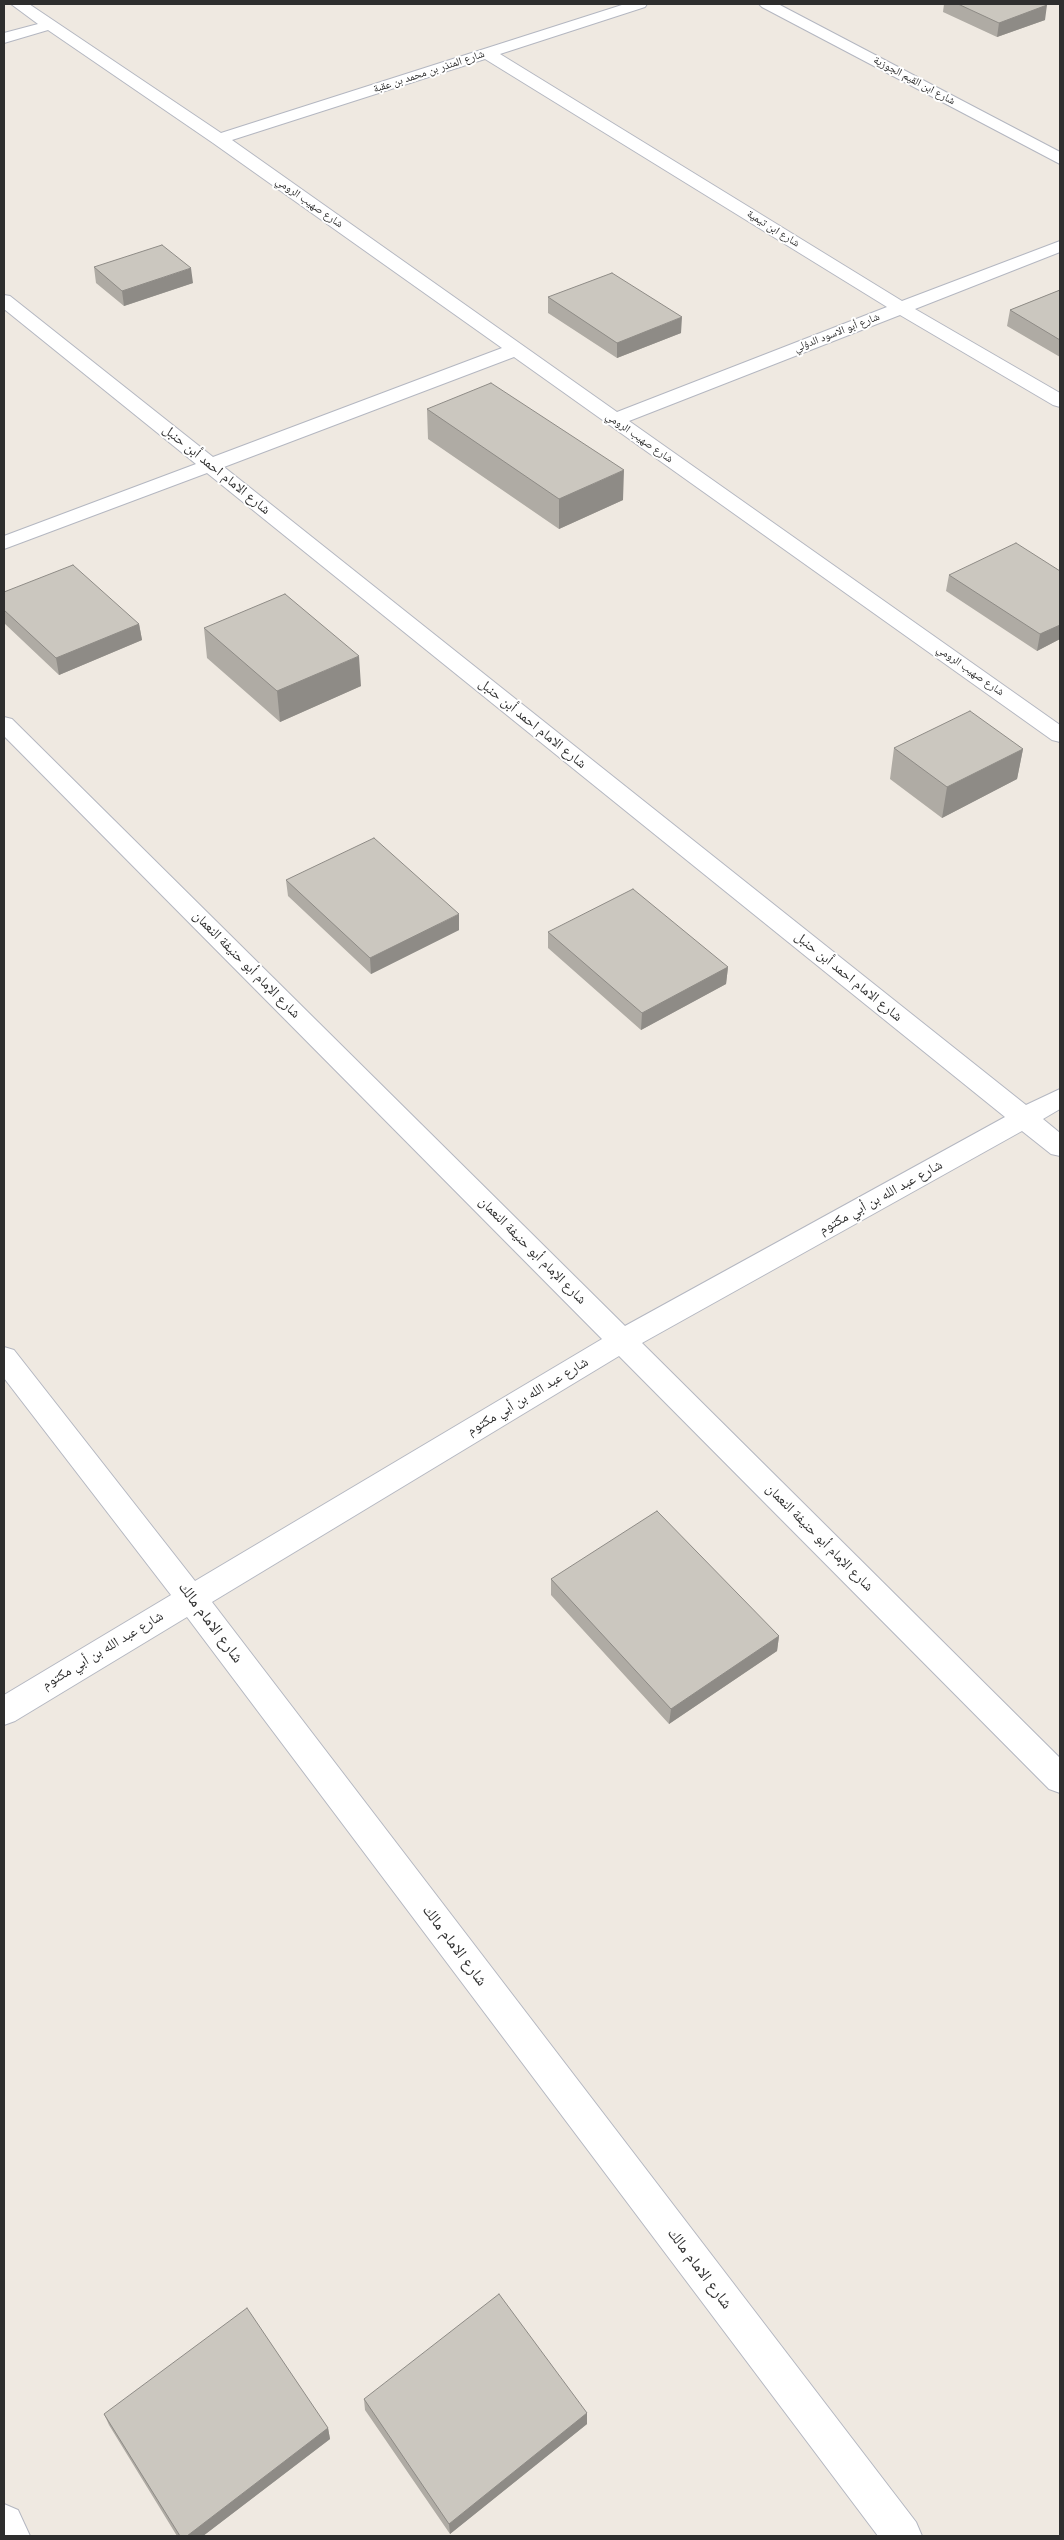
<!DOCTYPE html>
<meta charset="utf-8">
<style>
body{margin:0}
#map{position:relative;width:1064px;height:2540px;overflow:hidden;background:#efe9e1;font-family:"Nunito Sans",sans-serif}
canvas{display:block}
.frame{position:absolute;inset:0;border:5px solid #2e2e2e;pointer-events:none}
</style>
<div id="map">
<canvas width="1064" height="2540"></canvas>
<div class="frame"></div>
</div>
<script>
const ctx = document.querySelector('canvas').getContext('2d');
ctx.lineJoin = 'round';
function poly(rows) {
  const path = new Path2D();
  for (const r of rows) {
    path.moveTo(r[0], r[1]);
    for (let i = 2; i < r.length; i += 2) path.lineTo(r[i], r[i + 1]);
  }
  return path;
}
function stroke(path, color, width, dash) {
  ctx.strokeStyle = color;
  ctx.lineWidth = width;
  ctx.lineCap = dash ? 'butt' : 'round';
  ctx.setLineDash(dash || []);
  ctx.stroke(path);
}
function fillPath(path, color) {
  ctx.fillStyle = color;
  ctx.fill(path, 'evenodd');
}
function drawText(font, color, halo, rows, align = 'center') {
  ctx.font = font + ' "Nunito Sans","Noto Naskh Arabic",sans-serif';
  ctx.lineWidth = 4;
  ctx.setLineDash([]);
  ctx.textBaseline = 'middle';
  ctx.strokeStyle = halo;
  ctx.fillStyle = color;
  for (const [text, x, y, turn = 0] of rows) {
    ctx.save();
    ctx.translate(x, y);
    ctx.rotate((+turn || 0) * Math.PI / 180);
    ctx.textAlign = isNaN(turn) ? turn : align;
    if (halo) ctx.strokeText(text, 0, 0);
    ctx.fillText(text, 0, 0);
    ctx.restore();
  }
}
const minor = poly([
 [11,4,29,4,221,133,625,4,647,4,645,7,500,54,902,301,1060,241,1060,252,915,309,1060,393,1060,407,1053,405,900,315,629,421,1060,725,1060,742,1052,740,514,357,224,467,1026,1105,1060,1089,1060,1109,1043,1119,1060,1133,1060,1156,1051,1154,1022,1131,642,1343,1060,1758,1060,1793,1049,1789,619,1356,212,1602,916,2522,922,2536,878,2536,187,1617,15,1721,4,1725,4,1695,171,1595,4,1378,4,1347,14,1350,195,1581,602,1339,4,736,4,717,12,719,625,1326,1005,1117,207,473,4,549,4,536,196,464,4,309,4,295,10,296,213,457,502,348,213,143,48,30,4,43,4,33,38,24,11,4],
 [485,59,887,307,617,412,232,140,485,59],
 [759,4,778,4,1060,152,1060,164,762,7,759,4],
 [4,2504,18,2510,30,2536,4,2536,4,2504]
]);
const wall = poly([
 [944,4,1044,4,1045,20,997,37,943,12],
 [94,267,193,283,124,306,96,283],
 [1060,290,1060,357,1007,326,1010,310],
 [548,297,681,333,617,358,548,313],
 [427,409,623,500,559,529,428,439],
 [1060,571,1060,639,1037,651,946,591,949,575],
 [4,592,139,624,142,640,59,675,4,623],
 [204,628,361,686,280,722,207,658],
 [894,748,1023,749,1017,779,942,818,890,779],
 [286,880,459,930,371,974,288,896],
 [548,932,728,967,726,984,641,1030,548,948],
 [551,1579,779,1636,777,1651,669,1724,551,1595],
 [364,2399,587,2413,587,2424,450,2534,365,2410],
 [104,2414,328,2428,330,2439,203,2536,177,2536,109,2425]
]);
const shadedWall = poly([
 [1047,5,1045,20,997,37,999,23],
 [191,268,193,283,124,306,122,291],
 [682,317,681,333,617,358,617,343],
 [624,470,623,500,559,529,559,499],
 [139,624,142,640,59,675,56,658],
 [1060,625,1060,639,1037,651,1040,634],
 [359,656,361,686,280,722,277,691],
 [1023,749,1017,779,942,818,947,787],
 [459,914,459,930,371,974,370,958],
 [728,967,726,984,641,1030,642,1013],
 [779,1636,777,1651,669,1724,671,1709],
 [587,2413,587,2424,450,2534,449,2524],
 [328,2428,330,2439,203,2536,187,2536]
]);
const building = poly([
 [958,4,1044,4,1047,5,999,23,958,4],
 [162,245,191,268,122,291,94,267,162,245],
 [612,273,682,317,617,343,548,297,612,273],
 [1060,290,1060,340,1010,310,1060,290],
 [491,383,624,470,559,499,427,409,491,383],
 [1016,543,1060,571,1060,625,1040,634,949,575,1016,543],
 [73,565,139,624,56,658,4,610,4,592,73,565],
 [285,594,359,656,277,691,204,628,285,594],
 [970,711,1023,749,947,787,894,748,970,711],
 [374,838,459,914,370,958,286,880,374,838],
 [633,889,728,967,642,1013,548,932,633,889],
 [657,1511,779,1636,671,1709,551,1579,657,1511],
 [499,2294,587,2413,449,2524,364,2399,499,2294],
 [247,2308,328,2428,187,2536,180,2536,104,2414,247,2308]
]);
const farStreetnames = [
 ["شارع المنذر بن محمد بن عقبة",429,72,-18],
 ["شارع ابن القيم الجوزية",914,81,28],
 ["شارع صهيب الرومي",309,203,35],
 ["شارع ابن تيمية",773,229,32],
 ["شارع أبو الاسود الدؤلي",837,333,-21],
 ["شارع صهيب الرومي",639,438,35],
 ["شارع صهيب الرومي",970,671,35]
];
const streetNames = [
 ["شارع الامام احمد أبن حنبل",216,470,39],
 ["شارع الامام احمد أبن حنبل",532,724,39],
 ["شارع الإمام أبو حنيفة النعمان",246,965,45],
 ["شارع الامام احمد أبن حنبل",848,977,39],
 ["شارع عبد الله بن أبي مكتوم",881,1198,-29],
 ["شارع الإمام أبو حنيفة النعمان",532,1251,45],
 ["شارع عبد الله بن أبي مكتوم",528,1397,-31],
 ["شارع الإمام أبو حنيفة النعمان",819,1538,45],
 ["شارع عبد الله بن أبي مكتوم",103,1651,-31]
];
const nearStreetnames = [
 ["شارع الامام مالك",210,1623,53],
 ["شارع الامام مالك",454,1946,53],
 ["شارع الامام مالك",699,2269,53]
];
stroke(minor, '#b4b7c1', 2);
fillPath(minor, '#fff');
fillPath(wall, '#afaba4');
fillPath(shadedWall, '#8e8b86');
fillPath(building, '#cbc7bf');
stroke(building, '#8e8b86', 1);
drawText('11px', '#2e2e2e', '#fff', farStreetnames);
drawText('14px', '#2e2e2e', '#fff', streetNames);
drawText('16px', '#2e2e2e', '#fff', nearStreetnames);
</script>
